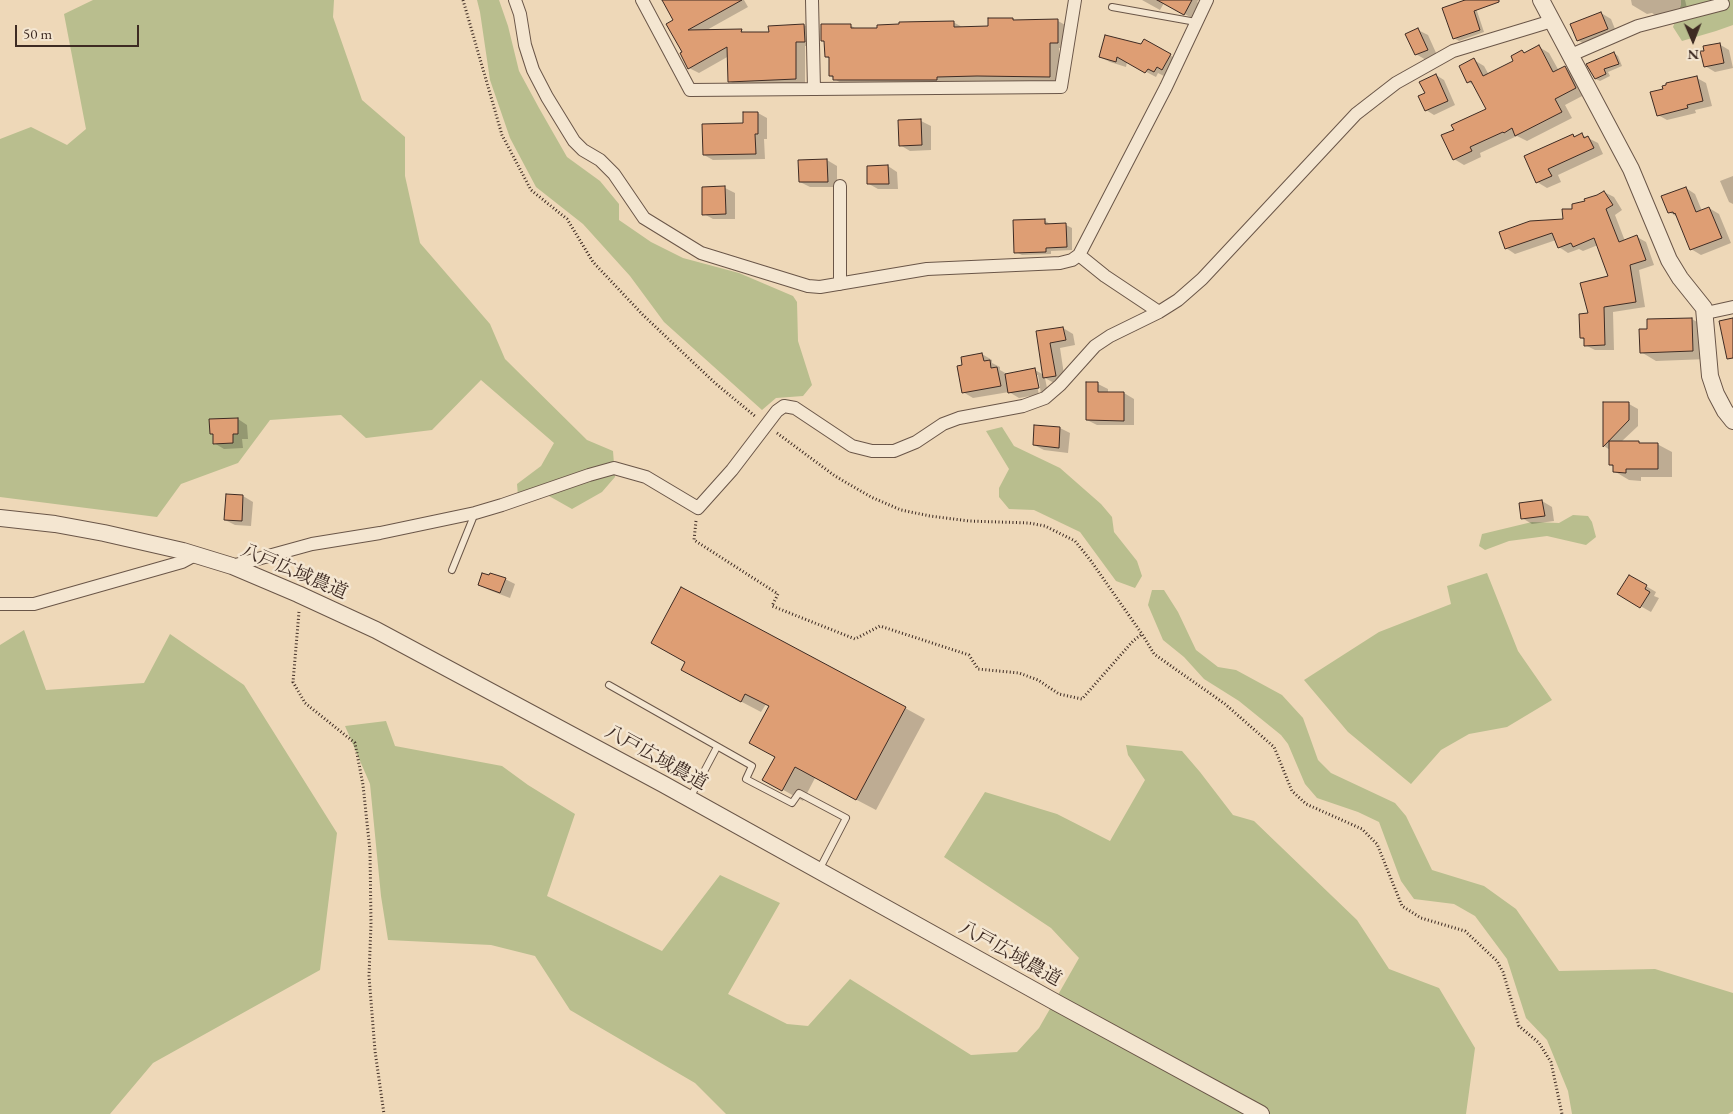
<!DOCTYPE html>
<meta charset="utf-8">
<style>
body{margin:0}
#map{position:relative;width:1733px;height:1114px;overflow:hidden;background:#eed8b8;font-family:"EB Garamond",serif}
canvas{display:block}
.north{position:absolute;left:1668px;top:15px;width:50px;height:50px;-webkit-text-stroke:4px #f4e6d1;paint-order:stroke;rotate:179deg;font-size:14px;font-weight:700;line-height:20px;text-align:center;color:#3e2b23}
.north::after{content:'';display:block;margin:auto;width:18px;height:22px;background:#3e2b23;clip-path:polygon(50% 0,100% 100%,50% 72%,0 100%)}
.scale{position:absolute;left:15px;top:25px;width:124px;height:22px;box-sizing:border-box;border:2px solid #3e2b23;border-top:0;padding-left:6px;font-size:15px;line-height:18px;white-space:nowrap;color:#3e2b23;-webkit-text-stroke:4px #f4e6d1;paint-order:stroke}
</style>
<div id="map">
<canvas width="1733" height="1114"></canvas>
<div class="north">N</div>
<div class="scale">50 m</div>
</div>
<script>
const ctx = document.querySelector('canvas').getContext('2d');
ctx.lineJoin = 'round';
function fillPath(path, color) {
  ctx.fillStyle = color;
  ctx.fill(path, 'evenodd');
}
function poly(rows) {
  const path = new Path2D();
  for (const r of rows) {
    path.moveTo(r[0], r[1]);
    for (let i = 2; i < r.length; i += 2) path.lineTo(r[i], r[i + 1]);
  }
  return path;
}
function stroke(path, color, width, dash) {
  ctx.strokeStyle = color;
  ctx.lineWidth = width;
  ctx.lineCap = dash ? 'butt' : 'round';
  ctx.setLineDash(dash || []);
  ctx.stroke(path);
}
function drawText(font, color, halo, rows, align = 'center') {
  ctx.font = font + ' "EB Garamond","Noto Serif JP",serif';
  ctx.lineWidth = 5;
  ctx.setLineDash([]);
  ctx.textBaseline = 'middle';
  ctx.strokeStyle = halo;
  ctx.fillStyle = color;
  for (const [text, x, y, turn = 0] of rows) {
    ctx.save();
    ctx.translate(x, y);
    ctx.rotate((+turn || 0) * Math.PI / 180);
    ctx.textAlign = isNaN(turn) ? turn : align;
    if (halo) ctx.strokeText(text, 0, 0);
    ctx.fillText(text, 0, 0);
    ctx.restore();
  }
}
const green = poly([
 [93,0,334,0,333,17,362,100,405,137,405,176,420,243,490,324,505,359,587,440,613,451,615,477,602,492,572,509,549,496,518,496,517,484,541,466,554,443,481,380,432,430,366,438,341,415,270,420,238,463,181,484,157,517,0,497,0,139,31,127,67,145,86,129,64,14],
 [477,0,499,0,508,26,519,71,539,108,567,157,600,181,619,204,619,220,651,242,683,258,739,273,793,296,797,302,798,341,812,385,803,396,776,398,762,410,664,322,630,276,583,224,536,187,510,138,490,80,480,12],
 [1681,0,1733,0,1733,25,1716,31,1682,41,1673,27,1681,5],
 [1002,427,1014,446,1060,468,1101,504,1112,517,1114,532,1137,561,1142,576,1135,588,1116,581,1080,532,1034,510,1009,509,999,497,999,488,1009,469,986,431],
 [1573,515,1588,516,1592,522,1596,537,1586,545,1547,536,1509,541,1485,550,1479,546,1482,534,1532,522,1559,523],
 [1487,573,1518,651,1552,700,1507,727,1469,734,1441,750,1411,784,1348,732,1304,680,1379,632,1451,604,1447,586],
 [1152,590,1164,590,1178,612,1196,650,1218,667,1236,670,1282,695,1303,718,1318,760,1331,773,1395,803,1406,816,1432,870,1484,886,1516,909,1559,971,1655,969,1733,993,1733,1111,1728,1114,1572,1114,1568,1091,1547,1040,1526,1018,1507,959,1475,916,1454,904,1414,899,1401,881,1379,822,1358,812,1317,798,1305,784,1288,744,1281,735,1239,701,1204,679,1184,657,1163,640,1148,605],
 [24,630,46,690,144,683,170,634,244,685,337,833,320,970,153,1063,110,1114,0,1114,0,645],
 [386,721,395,746,502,766,528,785,575,814,547,896,662,951,720,875,780,903,728,994,787,1024,808,1026,850,979,971,1055,1017,1052,1039,1028,1079,958,1051,928,944,857,985,792,1057,814,1110,841,1145,780,1128,755,1126,745,1182,751,1200,772,1233,815,1254,821,1357,920,1389,969,1439,988,1475,1048,1466,1114,726,1114,695,1083,570,1010,535,956,491,945,388,940,381,896,370,784,345,726]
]);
const shadow = poly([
 [663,0,744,0,748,7,705,31,741,31,746,33,770,38,770,27,804,25,813,30,814,46,805,46,805,84,738,86,729,81,729,56,699,73,689,68,675,20],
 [1142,0,1199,0,1197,2,1202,5,1194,19,1164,3,1160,10],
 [1469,0,1474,2,1484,32,1459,41,1454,38],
 [1631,0,1685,0,1687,8,1655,15,1652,13,1647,14,1632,5],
 [1601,13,1611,19,1617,34,1587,46,1578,40],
 [1013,19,1016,21,1058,21,1067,26,1068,48,1059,48,1059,82,988,81,946,82,946,85,844,85,830,76,830,59,826,57,825,42,822,41,850,25,858,30,953,22,964,28,989,28],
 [1418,30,1428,35,1437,55,1426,60,1416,54],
 [1145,41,1180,61,1164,76,1158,73,1156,77,1127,62,1126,67,1110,62,1100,57,1142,46],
 [1719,44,1729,50,1733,68,1715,72,1705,66],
 [1539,47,1549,53,1559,71,1565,68,1575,73,1586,94,1565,105,1572,118,1527,141,1517,136,1480,153,1481,157,1464,165,1454,159,1455,130,1488,109,1476,86,1468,82,1474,60,1484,66,1489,75,1515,61,1522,52,1526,54],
 [1614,53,1618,56,1622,66,1608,72,1610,76,1600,81,1596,79],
 [1436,75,1444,80,1455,105,1434,115,1426,110,1427,94],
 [1697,78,1706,83,1712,106,1695,110,1696,113,1667,120,1658,115,1664,90],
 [758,113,767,118,767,139,764,139,765,159,713,160,704,155],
 [921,121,931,126,931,150,910,151,900,145],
 [1573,135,1576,137,1582,135,1598,143,1603,154,1558,175,1561,182,1547,188,1537,182],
 [827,160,837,166,837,187,810,187,800,182],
 [888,166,897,172,898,189,878,189,869,184],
 [1733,176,1733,204,1729,202,1720,181],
 [725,188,735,193,735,219,713,219,704,214],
 [1686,188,1695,194,1702,211,1709,208,1719,214,1731,243,1701,255,1691,249,1679,218,1669,212],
 [1604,192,1614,197,1622,210,1615,215,1625,241,1637,237,1646,242,1654,265,1639,270,1645,307,1613,312,1614,350,1595,350,1585,345,1585,340,1581,338,1589,314,1610,277,1598,245,1583,251,1579,249,1568,253,1559,247,1556,240,1515,254,1506,248,1564,220,1574,210],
 [1044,220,1050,224,1066,225,1072,228,1072,250,1051,251,1051,254,1022,255,1016,252],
 [1692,319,1707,328,1708,359,1656,361,1641,352,1649,330],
 [1063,328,1073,334,1075,345,1060,348,1065,381,1054,383,1045,378,1048,393,1019,398,1009,392,973,398,963,392,982,354,992,360,992,363,1000,367,1000,370,1007,374,1035,370,1044,375,1037,332],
 [1035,375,1038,375,1041,394,1039,395],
 [1098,384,1108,389,1108,393,1124,393,1134,399,1134,425,1097,425,1087,420],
 [1604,403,1629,404,1638,409,1638,426,1621,442,1657,444,1672,452,1672,477,1641,477,1641,481,1629,480,1614,471,1614,467,1610,465,1610,450,1604,446],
 [238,419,247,425,248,439,242,439,243,448,224,449,214,443,214,435,211,434],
 [1060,428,1070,433,1068,453,1044,450,1034,445],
 [227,495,243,496,253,502,251,526,235,525,225,520],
 [1542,501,1552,507,1554,521,1532,524,1522,518],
 [1629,576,1656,592,1654,596,1659,598,1651,612,1619,594],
 [505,579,515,584,510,598,489,590,479,585],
 [687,662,905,708,925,719,876,810,815,778,803,801,764,779,776,757,770,706,766,704,761,712,702,681]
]);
const building = poly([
 [662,0,742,0,688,30,742,29,741,32,769,32,768,26,804,24,805,42,796,42,796,79,728,82,727,47,688,69,680,53,682,52,666,24,673,20,662,0],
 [1157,0,1192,0,1184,15,1157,0],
 [1465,0,1499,0,1499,2,1474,11,1480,30,1453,39,1442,8,1465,0],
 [1601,12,1608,29,1577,41,1570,24,1601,12],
 [988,18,1013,18,1013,20,1058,19,1058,43,1050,43,1050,77,977,76,937,77,937,80,833,80,833,76,829,76,829,57,825,57,824,41,821,41,821,24,851,24,851,28,877,28,877,25,899,24,899,22,954,21,954,27,988,26,988,18],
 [1418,28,1428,50,1415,55,1405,34,1418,28],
 [1105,35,1141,44,1144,39,1171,54,1162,70,1157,67,1154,72,1148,69,1145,73,1117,57,1116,62,1099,57,1105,35],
 [1720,43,1724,63,1704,67,1700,51,1704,51,1703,46,1720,43],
 [1539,45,1553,72,1565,66,1576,88,1555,99,1562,112,1515,136,1512,128,1504,133,1503,132,1470,147,1472,151,1453,160,1441,135,1454,130,1451,125,1486,109,1471,81,1467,83,1459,66,1474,58,1483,76,1513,61,1511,56,1522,50,1524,53,1539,45],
 [1614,52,1619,64,1604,69,1606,74,1595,79,1586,64,1614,52],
 [1436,74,1448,101,1425,111,1418,96,1425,93,1419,82,1436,74],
 [1697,76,1703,101,1687,105,1688,108,1657,116,1650,92,1663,89,1662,86,1666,85,1666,83,1697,76],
 [743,112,758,112,758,134,755,134,756,154,703,155,702,124,743,123,743,112],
 [921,119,922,145,899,146,898,120,921,119],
 [1582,133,1584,138,1588,136,1594,148,1548,169,1552,176,1536,183,1524,156,1573,134,1574,137,1582,133],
 [827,159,828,182,799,182,798,160,827,159],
 [888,165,889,184,867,184,867,166,888,165],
 [725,186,726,214,702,215,702,187,725,186],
 [1686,187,1696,212,1709,207,1722,238,1690,250,1675,213,1674,214,1673,212,1668,213,1661,196,1686,187],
 [1604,191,1613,205,1606,209,1619,242,1637,235,1646,260,1630,265,1636,302,1604,307,1605,345,1584,346,1584,338,1580,338,1579,314,1588,313,1580,283,1608,276,1594,238,1573,247,1571,243,1558,248,1552,233,1505,249,1499,232,1530,221,1563,219,1562,209,1572,209,1572,204,1585,201,1584,199,1597,195,1604,191],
 [1045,219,1045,224,1066,223,1067,247,1046,248,1046,252,1014,253,1013,220,1045,219],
 [1692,318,1693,351,1640,353,1639,329,1647,329,1647,319,1692,318],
 [1733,318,1733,358,1727,359,1719,321,1733,318],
 [1063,327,1066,340,1050,343,1056,376,1043,378,1036,331,1063,327],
 [982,353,984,361,990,360,991,368,997,367,1001,386,962,393,957,366,962,365,961,357,982,353],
 [1035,368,1039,388,1008,393,1005,374,1035,368],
 [1086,382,1098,382,1098,392,1124,392,1124,421,1086,420,1086,382],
 [1603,402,1629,402,1629,420,1603,447,1603,402],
 [238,418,238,434,233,434,233,443,213,444,213,434,210,434,209,419,238,418],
 [1034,425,1060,427,1059,448,1033,445,1034,425],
 [1609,441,1639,441,1639,443,1658,443,1658,469,1626,469,1626,473,1613,472,1613,465,1609,465,1609,441],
 [226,494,243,495,242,521,224,520,226,494],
 [1542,500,1545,516,1521,519,1519,503,1542,500],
 [482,573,489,575,490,573,506,578,500,593,478,585,482,573],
 [1629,575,1647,585,1645,589,1650,592,1640,608,1617,594,1629,575],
 [681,587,906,707,856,800,795,767,782,791,762,780,775,757,749,743,769,706,745,694,741,702,681,670,685,662,651,643,681,587]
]);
const path = poly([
 [463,0,502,135,531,190,567,219,593,262,643,315,715,383,756,417],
 [777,433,835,476,871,497,901,510,930,516,969,521,1029,523,1045,526,1075,541,1091,561,1142,634],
 [696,521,694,540,778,594,772,606,855,639,880,626,969,655,978,669,1019,673,1038,680,1059,694,1082,699,1133,641,1142,634,1154,654,1225,704,1274,747,1292,791,1306,804,1362,829,1377,844,1402,906,1421,918,1465,931,1497,961,1503,972,1519,1026,1539,1043,1551,1062,1562,1114],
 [299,612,293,682,305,703,355,743,363,785,370,851,371,924,369,976,375,1051,384,1114]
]);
const service = poly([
 [1112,7,1196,22],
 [452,570,475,513],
 [609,685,752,766,746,779,792,803,799,793,846,818,819,870],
 [690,798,717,747]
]);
const minor = poly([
 [515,0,520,14,525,45,533,70,547,97,574,141,583,150,600,160,614,174,644,218,701,253,808,286,820,287,927,269,1060,263,1072,260,1079,255,1166,87,1207,0],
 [642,0,690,90,1061,87,1075,0],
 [812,0,814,89],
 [1571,55,1638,26,1723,4],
 [1079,255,1105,276,1159,312],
 [840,284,840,186],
 [1706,313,1733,307],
 [232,566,312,544,380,533,475,513,502,505,589,475,614,468,646,477,698,508,732,470,777,411,784,406,795,408,852,446,872,451,894,451,916,442,943,424,959,418,1023,406,1045,398,1060,385,1095,346,1110,336,1159,312,1178,300,1202,279,1356,114,1396,83,1453,51,1552,21],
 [0,604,34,604,182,562,195,555]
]);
const tertiary = poly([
 [1541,0,1631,169,1669,260,1680,278,1704,308,1710,376,1716,394,1725,411,1733,421],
 [0,518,55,524,104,533,183,551,232,566,298,594,376,630,663,784,1057,1003,1261,1114]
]);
const streetNames = [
 ["八戸広域農道",294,572,23],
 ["八戸広域農道",656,758,29],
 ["八戸広域農道",1010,954,29]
];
fillPath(green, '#b9be8e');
fillPath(shadow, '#0003');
fillPath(building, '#de9e74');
stroke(building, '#3e2b23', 1);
stroke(service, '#6a5648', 8);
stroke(minor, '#6a5648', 14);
stroke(tertiary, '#6a5648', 18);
stroke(path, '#3e2b23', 3, [1, 2.5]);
stroke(service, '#f4e6d1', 6);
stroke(minor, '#f4e6d1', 12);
stroke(tertiary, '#f4e6d1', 16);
drawText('19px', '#3e2b23', '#f4e6d1', streetNames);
</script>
